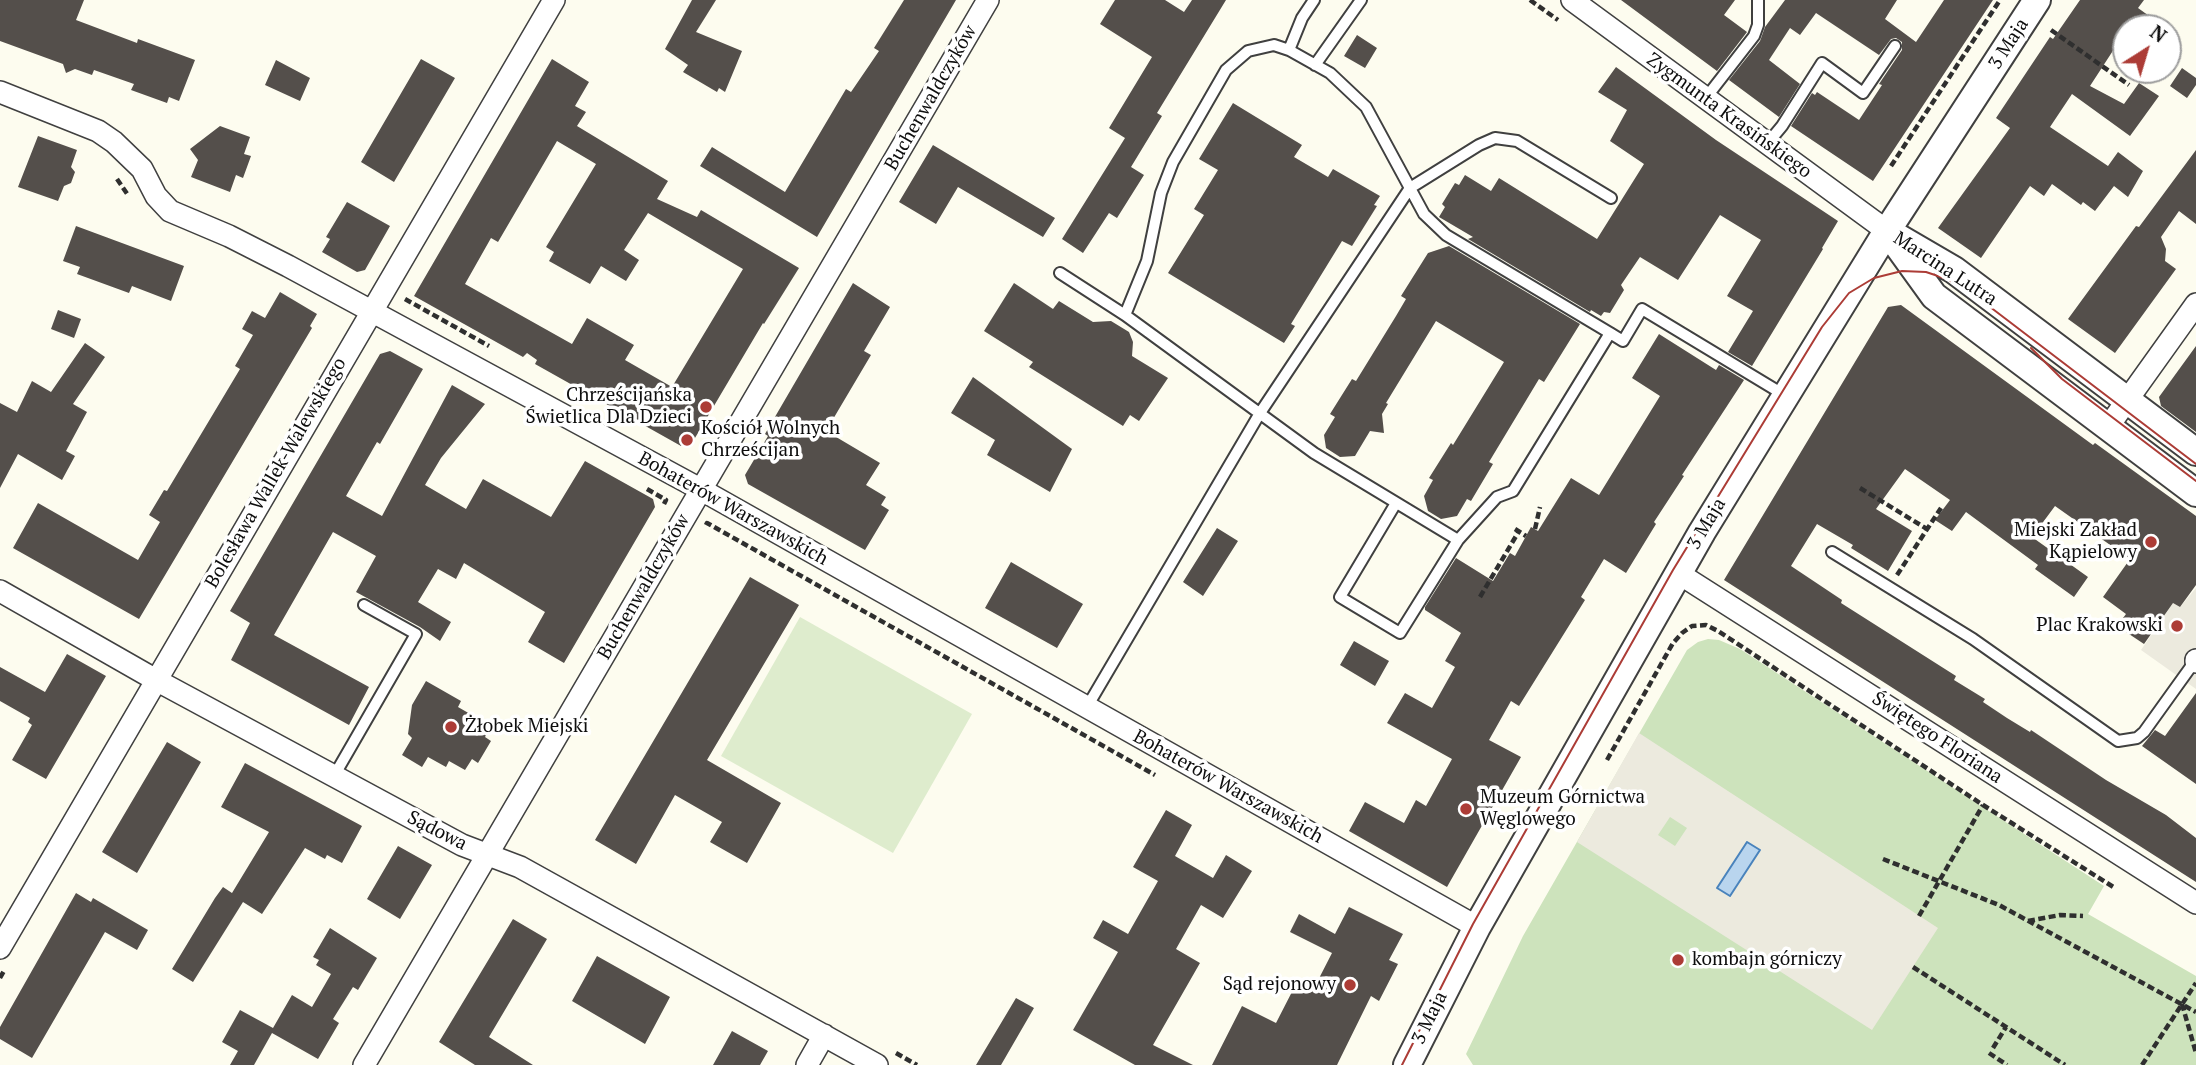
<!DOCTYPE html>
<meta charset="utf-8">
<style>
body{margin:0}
#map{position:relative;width:2196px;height:1065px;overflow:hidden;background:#fdfcef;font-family:"PT Serif",serif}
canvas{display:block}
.north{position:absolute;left:2112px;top:14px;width:70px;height:70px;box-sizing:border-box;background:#fff;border:2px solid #9e9e9e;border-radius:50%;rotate:37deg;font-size:19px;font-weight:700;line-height:28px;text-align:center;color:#0d0d0d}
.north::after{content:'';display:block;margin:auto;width:24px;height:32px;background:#ac3c36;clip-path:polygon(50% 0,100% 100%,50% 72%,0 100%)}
</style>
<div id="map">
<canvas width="2196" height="1065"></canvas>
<div class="north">N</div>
</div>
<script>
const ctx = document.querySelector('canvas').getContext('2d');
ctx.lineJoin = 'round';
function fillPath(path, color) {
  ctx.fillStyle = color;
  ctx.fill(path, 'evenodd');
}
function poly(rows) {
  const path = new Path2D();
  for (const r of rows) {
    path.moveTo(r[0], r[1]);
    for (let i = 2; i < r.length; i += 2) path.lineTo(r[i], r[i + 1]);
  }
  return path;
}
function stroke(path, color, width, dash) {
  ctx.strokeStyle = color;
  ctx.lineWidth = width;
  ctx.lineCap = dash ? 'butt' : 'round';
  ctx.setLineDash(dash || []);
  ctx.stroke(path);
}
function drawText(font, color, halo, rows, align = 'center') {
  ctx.font = font + ' "PT Serif",serif';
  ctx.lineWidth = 7;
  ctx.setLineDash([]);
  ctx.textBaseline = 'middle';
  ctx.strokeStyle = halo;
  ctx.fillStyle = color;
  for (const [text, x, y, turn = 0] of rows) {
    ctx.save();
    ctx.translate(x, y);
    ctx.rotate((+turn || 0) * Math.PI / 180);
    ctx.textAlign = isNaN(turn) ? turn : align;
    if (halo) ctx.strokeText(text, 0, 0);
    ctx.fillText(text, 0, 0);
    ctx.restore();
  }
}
const green = poly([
 [1708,639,1719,640,1740,649,2104,886,2088,914,2196,976,2196,1065,1473,1065,1466,1054,1523,936,1687,650,1698,642]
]);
const pitch = poly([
 [800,617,972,714,893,853,721,756]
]);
const plaza = poly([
 [2196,588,2196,689,2141,650,2173,603,2180,607],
 [1639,733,1938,928,1872,1030,1577,842],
 [1670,817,1687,828,1675,846,1658,835]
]);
const water = poly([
 [1747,842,1760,850,1730,896,1717,888,1747,842]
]);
const building = poly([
 [0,0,84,0,76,20,137,43,138,39,195,60,179,101,169,97,167,103,131,90,134,84,94,70,92,75,75,69,66,73,63,64,0,41],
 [692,0,716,0,696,32,742,51,725,92,719,88,717,92,683,72,688,65,665,49],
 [904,0,956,0,817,237,700,166,712,147,785,192,846,89,851,92,879,51,874,48],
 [1115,0,1165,0,1184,12,1192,0,1226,0,1157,113,1162,116,1131,167,1144,175,1117,218,1109,213,1083,253,1062,239,1125,138,1109,128,1152,57,1100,24],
 [1621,0,1735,0,1724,15,1747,32,1717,71],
 [1785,0,1897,0,1885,19,1916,42,1944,0,1993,0,1873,181,1791,126,1812,93,1815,95,1817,92,1859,120,1882,85,1879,84,1902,50,1902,42,1896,38,1891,39,1879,55,1816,13,1800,35,1790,28,1769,60,1800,84,1779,117,1729,80,1760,41,1765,27],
 [2080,0,2144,0,2138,8,2166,28,2126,28,2126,52,2116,46,2090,86,2124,104,2139,83,2159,96,2130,136,2072,94,2050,127,2108,166,2118,152,2143,171,2128,197,2114,186,2095,211,2083,202,2081,205,2052,184,2044,196,2030,186,1981,258,1938,228,2010,128,1996,118,2050,37,2053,39],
 [1357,35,1377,48,1365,68,1344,56],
 [421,59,455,78,394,182,361,162],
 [552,59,589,82,575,106,586,112,577,126,668,181,657,199,697,217,701,210,799,268,764,324,763,323,692,443,681,446,535,364,537,360,527,353,523,357,414,296],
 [557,141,596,164,546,247,554,252,549,261,590,284,601,266,626,281,639,260,624,250,648,213,743,269,672,387,625,360,634,345,587,318,572,344,465,284,491,238,498,242],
 [276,60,310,78,300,101,265,85],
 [1616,67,1716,140,1838,221,1822,248,1823,249,1752,366,1728,352,1753,311,1727,296,1761,240,1720,215,1678,280,1640,257,1621,285,1624,290,1610,313,1604,312,1601,316,1591,310,1590,312,1468,239,1473,237,1439,217,1445,207,1442,204,1455,183,1459,185,1465,175,1491,191,1499,178,1597,239,1644,164,1610,141,1627,110,1598,92],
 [2182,68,2196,78,2196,85,2187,98,2170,86],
 [1233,103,1302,145,1294,157,1328,177,1333,169,1380,196,1374,205,1377,206,1352,246,1342,241,1291,324,1295,326,1284,343,1168,273,1204,215,1194,209,1218,170,1199,159],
 [220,126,250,137,244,154,251,156,243,178,236,175,230,192,191,177,198,160,190,149],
 [38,136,77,150,71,167,75,172,71,183,64,186,58,201,18,187],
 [933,145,1055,218,1043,237,958,187,936,224,899,202],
 [2196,150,2196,224,2179,211,2161,237,2166,249,2165,261,2176,269,2115,353,2068,319,2136,226,2139,227],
 [347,202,390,226,365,270,357,272,322,252,330,239,326,237],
 [76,226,184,266,171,301,132,286,129,293,77,274,80,267,63,261],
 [1449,246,1580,324,1544,382,1539,379,1489,462,1493,464,1471,501,1467,499,1457,516,1441,519,1428,511,1424,496,1433,480,1429,478,1451,443,1453,445,1504,362,1436,321,1386,403,1388,404,1382,414,1384,433,1370,431,1355,456,1340,457,1326,448,1324,435,1335,417,1330,414,1352,379,1356,381,1396,316,1406,299,1401,296,1428,253],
 [853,283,890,307,864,351,871,355,826,431,880,463,866,485,886,497,881,505,889,510,865,550,748,484,745,475,768,436,765,434],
 [1014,283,1053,309,1059,301,1093,322,1111,321,1129,332,1133,342,1132,356,1168,378,1139,421,1130,415,1123,426,1029,367,1033,362,984,331],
 [280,292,317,314,310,326,312,328,139,619,13,548,38,503,138,560,160,522,149,515,164,490,167,491,240,369,235,366,253,335,242,329,252,311,265,318],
 [1901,305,2093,445,2095,443,2196,516,2196,585,2180,607,2173,603,2144,644,2117,626,2126,614,2103,597,2130,559,2055,506,2032,537,2088,577,2074,597,2035,569,2038,565,1966,512,1952,531,1935,520,1950,500,1905,469,1876,509,1912,531,1888,571,1851,548,1853,545,1817,524,1791,566,1842,600,1841,603,1956,676,1954,680,1985,699,1983,702,2007,718,2030,732,2031,730,2106,780,2166,815,2196,838,2196,882,1724,580,1888,307],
 [58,310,81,319,74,338,51,329],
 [1659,334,1716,370,1719,365,1744,380,1682,475,1684,476,1654,522,1656,524,1626,573,1604,559,1581,597,1585,600,1519,706,1511,701,1489,740,1521,757,1447,887,1349,831,1365,802,1404,823,1416,800,1426,806,1452,759,1387,723,1405,693,1432,708,1455,667,1445,661,1461,633,1425,610,1425,607,1456,558,1493,581,1510,553,1515,556,1531,527,1538,531,1571,478,1599,495,1660,396,1632,378],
 [85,343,105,357,73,404,87,412,66,451,75,456,62,480,18,454,0,488,0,403,17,412,32,381,51,392],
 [2196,346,2196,432,2161,406,2159,397],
 [390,351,423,369,380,444,377,442,346,496,382,516,452,385,485,404,441,458,425,485,466,509,483,479,551,517,585,461,653,499,655,507,564,663,528,642,545,612,464,563,456,579,438,569,418,602,451,622,440,641,420,627,356,592,376,556,333,532,274,635,369,687,349,725,231,660,250,623,230,611,380,354],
 [973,377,1072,449,1050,492,987,455,995,440,951,413],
 [1217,528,1238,541,1203,596,1183,582],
 [1011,562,1083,604,1057,648,985,608],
 [750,577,799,605,707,760,781,803,747,863,710,842,722,822,675,795,636,864,595,840],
 [1354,641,1389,661,1375,686,1340,665],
 [67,654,106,676,46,779,12,760,32,725,28,722,30,718,0,701,0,667,45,692],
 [426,681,461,701,458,707,491,726,485,737,491,741,478,763,472,759,465,770,449,761,446,767,428,757,422,767,402,755,412,738,408,734,412,705],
 [2196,693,2196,784,2142,746,2155,730,2165,736],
 [167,742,201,762,137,873,102,852],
 [245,763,362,826,342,863,327,855,325,859,305,848,262,914,243,902,193,982,172,969,215,898,223,887,232,893,269,832,221,807],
 [1166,810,1192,825,1175,856,1213,878,1226,855,1252,871,1223,918,1201,905,1176,949,1200,963,1153,1045,1193,1065,1135,1065,1073,1030,1118,952,1093,938,1103,920,1128,934,1158,881,1133,867],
 [398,846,432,865,400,919,367,899],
 [76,893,91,902,93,898,148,930,137,950,105,932,32,1058,0,1039,0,1027],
 [1349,907,1403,934,1389,960,1398,964,1379,1001,1371,996,1337,1065,1212,1065,1242,1006,1276,1023,1296,984,1312,992,1332,953,1290,932,1299,914,1335,934],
 [513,919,547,939,489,1037,533,1065,475,1065,439,1042],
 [330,928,377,958,358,990,353,987,333,1019,339,1023,318,1059,272,1033,254,1065,230,1065,238,1051,222,1042,240,1010,273,1028,292,995,312,1007,331,974,316,965,319,960,313,957],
 [597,956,670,997,645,1044,572,1001],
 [1016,998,1034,1008,1001,1065,976,1065],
 [732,1031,768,1051,760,1065,713,1065]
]);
const path = poly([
 [1530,0,1558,20],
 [2051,30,2129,85],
 [1891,166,2000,0],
 [117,179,128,195],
 [405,299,489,346],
 [1860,488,1927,529],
 [647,489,666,500,664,504],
 [706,525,707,523,1155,775],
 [1515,529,1526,536],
 [1535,529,1540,507],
 [1897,575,1941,508],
 [1480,597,1519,531],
 [1607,760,1673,643,1682,633,1692,626,1706,625,1718,631,1983,805,2115,888],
 [1883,859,1999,905,2196,1012],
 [1919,916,1983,805],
 [2028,921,2060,915,2083,916],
 [1913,967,2065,1065],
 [0,978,5,969],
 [2182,1004,2196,1053],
 [1993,1048,2006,1027],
 [896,1053,917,1065],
 [1989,1053,2007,1065],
 [2142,1065,2196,983]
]);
const service = poly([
 [1289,50,1302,18,1314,0],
 [1315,65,1361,0],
 [1705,99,1754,36,1758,25,1758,0],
 [1767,144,1782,126,1822,63,1863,93,1895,46],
 [1060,273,1125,315,1314,453,1458,540,1497,497,1513,491,1610,333,1623,341,1642,309,1786,396],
 [1125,315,1147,261,1161,193,1173,162,1226,70,1248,51,1274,45,1289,50,1330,73,1366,107,1424,214,1446,235,1610,333],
 [1396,503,1340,597,1400,633,1458,540],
 [1832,552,1973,639,2118,741,2137,738,2144,732,2195,661],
 [1087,707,1260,413,1410,188,1479,145,1495,138,1517,141,1611,198],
 [334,776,416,634,364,605]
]);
const minor = poly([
 [1572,0,1887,231],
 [0,92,98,131,114,142,142,169,156,196,170,211,229,236,288,266,700,489,1477,927],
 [2108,427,2196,304],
 [1678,573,2196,903],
 [0,591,156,680,462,845,520,867,877,1065],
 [2196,660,2196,662],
 [0,948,554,0],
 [364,1065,988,0],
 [807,1065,824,1035]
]);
const tertiary = poly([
 [1887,231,1934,296,2196,493],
 [1894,235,1954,270,2196,452],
 [1407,1065,1477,927,1702,532,1887,231,2037,0]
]);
const tram = poly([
 [2031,348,2062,379,2196,481],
 [1402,1065,1473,924,1673,570,1822,327,1849,293,1874,278,1902,271,1926,272,1947,279,1977,297,2196,464]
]);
const markers = [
 [706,407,7,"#ac3c36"],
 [687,440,7,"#ac3c36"],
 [2151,542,7,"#ac3c36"],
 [2177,626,7,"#ac3c36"],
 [451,727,7,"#ac3c36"],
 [1466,809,7,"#ac3c36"],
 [1678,960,7,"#ac3c36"],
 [1350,985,7,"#ac3c36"]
];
const streetNames = [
 ["3 Maja",2009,44,-57],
 ["Buchenwaldczyków",931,98,-60],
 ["Zygmunta Krasińskiego",1729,116,36],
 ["Marcina Lutra",1945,269,33],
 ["Bolesława Wallek-Walewskiego",276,473,-60],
 ["Bohaterów Warszawskich",733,509,29],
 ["3 Maja",1707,524,-59],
 ["Buchenwaldczyków",644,587,-60],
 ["Świętego Floriana",1937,738,33],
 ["Bohaterów Warszawskich",1228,787,29],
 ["Sądowa",437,831,27],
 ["3 Maja",1430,1018,-64]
];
const poiNames = [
 ["Chrześcijańska",692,396],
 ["Świetlica Dla Dzieci",692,418],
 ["Kościół Wolnych",701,429,"left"],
 ["Chrześcijan",701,451,"left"],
 ["Miejski Zakład",2137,531],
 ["Kąpielowy",2137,553],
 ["Plac Krakowski",2163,626],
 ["Żłobek Miejski",465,727,"left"],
 ["Muzeum Górnictwa",1480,798,"left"],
 ["Węglowego",1480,820,"left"],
 ["kombajn górniczy",1692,960,"left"],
 ["Sąd rejonowy",1336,985]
];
fillPath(green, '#cde3bc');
fillPath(pitch, '#deeccd');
fillPath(plaza, '#eceade');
fillPath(water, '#b9d5ee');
stroke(water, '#4983bc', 2);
fillPath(building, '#544f4b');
stroke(service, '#404040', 14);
stroke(minor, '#404040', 24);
stroke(tertiary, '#404040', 30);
stroke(path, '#2f2f2f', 4.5, [7, 3.5]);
stroke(service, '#fff', 10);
stroke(minor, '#fff', 21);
stroke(tertiary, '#fff', 26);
stroke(tram, '#ac3c36', 2);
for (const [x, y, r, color] of markers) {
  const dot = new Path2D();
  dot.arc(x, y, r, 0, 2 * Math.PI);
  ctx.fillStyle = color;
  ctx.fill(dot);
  stroke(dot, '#fff', 2.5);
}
drawText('19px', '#0d0d0d', '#fff', streetNames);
drawText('19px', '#0d0d0d', '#fff', poiNames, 'right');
</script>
